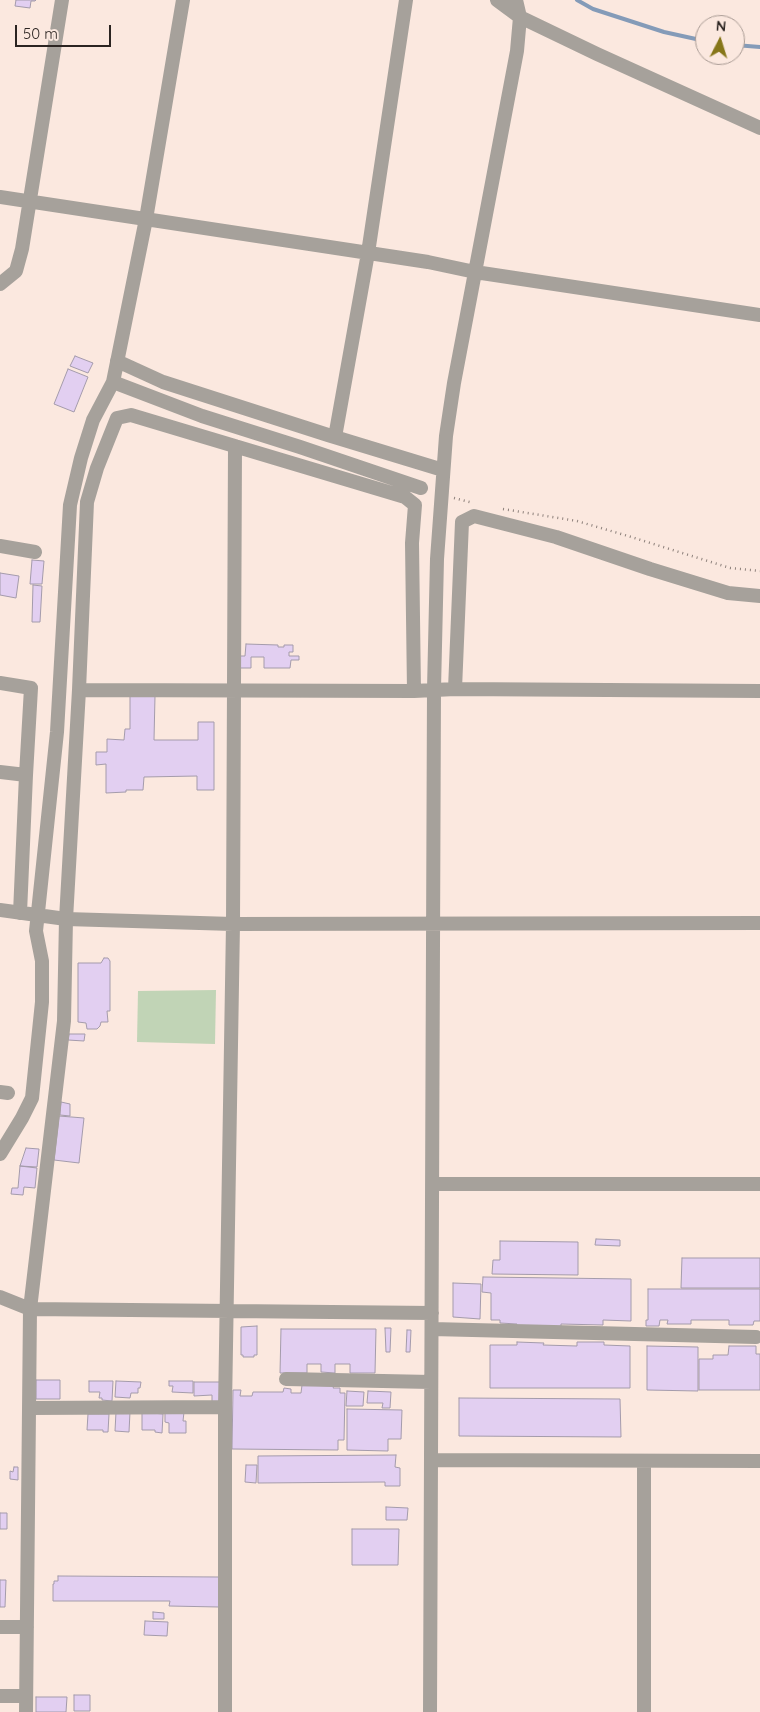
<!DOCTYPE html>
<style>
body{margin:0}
#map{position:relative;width:760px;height:1712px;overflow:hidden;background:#fbe8df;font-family:Quicksand,sans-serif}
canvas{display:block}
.north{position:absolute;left:695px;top:15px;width:50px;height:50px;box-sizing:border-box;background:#fbe8df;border:1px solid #a89a93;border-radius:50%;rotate:5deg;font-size:14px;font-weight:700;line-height:20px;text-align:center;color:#2b2421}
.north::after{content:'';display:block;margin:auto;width:18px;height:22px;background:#867619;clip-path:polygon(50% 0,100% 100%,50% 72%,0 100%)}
.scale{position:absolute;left:15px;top:25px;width:96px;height:22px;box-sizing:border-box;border:2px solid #2b2421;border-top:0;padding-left:6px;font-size:15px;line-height:18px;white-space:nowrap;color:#2b2421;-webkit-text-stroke:4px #fbe8df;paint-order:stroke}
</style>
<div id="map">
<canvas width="760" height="1712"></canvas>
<div class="north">N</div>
<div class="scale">50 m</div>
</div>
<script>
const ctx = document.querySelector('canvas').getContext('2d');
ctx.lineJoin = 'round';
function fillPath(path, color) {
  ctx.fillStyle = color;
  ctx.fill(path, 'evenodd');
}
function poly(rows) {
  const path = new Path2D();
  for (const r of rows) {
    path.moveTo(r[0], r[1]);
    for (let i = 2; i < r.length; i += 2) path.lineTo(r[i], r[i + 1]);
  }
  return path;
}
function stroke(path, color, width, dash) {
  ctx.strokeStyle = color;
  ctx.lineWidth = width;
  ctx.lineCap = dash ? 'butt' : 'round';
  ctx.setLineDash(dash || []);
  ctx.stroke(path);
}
const green = poly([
 [216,990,215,1044,137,1042,138,991]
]);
const stream = poly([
 [577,0,593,9,664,32,705,41],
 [735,45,760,47]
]);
const building = poly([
 [16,0,36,0,35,1,31,1,30,8,15,6,16,0],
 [75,356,93,363,88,373,70,366,75,356],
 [68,369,88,377,74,412,54,404,68,369],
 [32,560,44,561,42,584,30,584,32,560],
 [0,573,19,576,16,598,0,595,0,573],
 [33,585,42,586,40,622,32,622,33,585],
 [246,644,278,645,278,647,284,647,284,645,293,645,293,652,289,652,289,656,299,656,299,660,291,660,290,668,264,668,264,657,251,657,251,668,240,668,240,656,245,656,246,644],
 [130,695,155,696,154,740,198,740,198,722,214,722,214,790,197,790,197,776,144,777,143,790,126,790,126,792,106,793,106,764,96,765,96,752,107,752,107,739,124,740,125,729,130,729,130,695],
 [104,958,108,958,110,961,110,1011,107,1011,108,1022,101,1022,100,1026,97,1029,87,1029,86,1023,78,1022,78,963,101,963,104,958],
 [69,1034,85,1034,84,1041,68,1040,69,1034],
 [61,1102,70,1104,70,1116,60,1115,61,1102],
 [59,1116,84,1118,79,1163,54,1160,59,1116],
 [26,1148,39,1149,37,1167,20,1166,26,1148],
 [20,1166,37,1168,35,1188,24,1187,23,1195,11,1194,12,1188,18,1188,20,1166],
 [596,1239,620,1240,620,1246,595,1245,596,1239],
 [500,1241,578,1242,578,1275,492,1274,493,1260,500,1260,500,1241],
 [682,1258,760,1258,760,1288,681,1288,682,1258],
 [483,1277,631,1279,631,1321,603,1320,603,1325,561,1324,561,1327,516,1326,517,1324,500,1323,500,1320,491,1320,491,1293,482,1292,483,1277],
 [453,1283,481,1284,480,1319,453,1317,453,1283],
 [648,1289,760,1289,760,1321,754,1321,753,1325,729,1325,729,1320,691,1320,691,1324,667,1324,668,1320,660,1320,659,1326,646,1326,646,1320,648,1320,648,1289],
 [257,1326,257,1355,254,1355,254,1357,243,1357,243,1355,241,1355,241,1327,257,1326],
 [385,1328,391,1328,390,1352,386,1352,385,1328],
 [281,1329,376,1329,375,1373,350,1373,350,1364,335,1364,335,1373,321,1372,321,1364,307,1364,307,1373,280,1373,281,1329],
 [407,1330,411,1330,410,1352,406,1352,407,1330],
 [517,1342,544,1343,543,1345,577,1346,577,1342,604,1342,604,1345,630,1346,630,1388,490,1388,490,1345,517,1345,517,1342],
 [647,1346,698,1347,698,1391,647,1390,647,1346],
 [729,1346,756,1346,756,1354,760,1354,760,1390,699,1390,699,1359,713,1359,713,1355,728,1355,729,1346],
 [36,1380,60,1380,60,1399,36,1399,36,1380],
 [89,1381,113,1381,112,1401,102,1400,102,1398,99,1398,100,1392,89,1392,89,1381],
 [116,1381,141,1382,140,1388,138,1388,138,1393,131,1393,130,1398,115,1397,116,1381],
 [169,1381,193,1381,193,1393,172,1392,173,1386,169,1386,169,1381],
 [194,1382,221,1382,221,1403,212,1402,212,1395,194,1396,194,1382],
 [302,1385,334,1386,333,1388,340,1388,340,1393,345,1393,344,1440,338,1440,338,1450,232,1449,233,1390,241,1390,240,1396,252,1396,253,1392,283,1392,284,1388,291,1389,291,1393,301,1393,302,1385],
 [347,1391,364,1392,363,1406,346,1406,347,1391],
 [368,1391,391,1392,390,1408,382,1408,383,1403,367,1403,368,1391],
 [459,1398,620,1399,621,1437,459,1436,459,1398],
 [347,1409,402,1410,401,1439,388,1439,388,1451,347,1450,347,1409],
 [116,1412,130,1412,129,1432,115,1431,116,1412],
 [142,1412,163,1414,162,1433,155,1432,155,1430,142,1430,142,1412],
 [165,1412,184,1412,183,1421,186,1421,186,1433,169,1433,169,1423,165,1422,165,1412],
 [88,1414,109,1414,108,1432,103,1432,103,1430,87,1430,88,1414],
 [396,1455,395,1467,400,1468,400,1486,385,1486,385,1482,258,1483,258,1456,396,1455],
 [246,1465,257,1465,256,1483,245,1482,246,1465],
 [14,1467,18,1467,18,1480,10,1479,10,1471,13,1472,14,1467],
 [386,1507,408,1508,407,1520,386,1520,386,1507],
 [0,1513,7,1513,7,1529,0,1529,0,1513],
 [352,1529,399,1529,398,1565,352,1565,352,1529],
 [58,1576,219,1577,219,1607,169,1606,170,1601,53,1601,53,1584,54,1584,54,1581,58,1581,58,1576],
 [0,1580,6,1580,5,1607,0,1607,0,1580],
 [153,1612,164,1613,164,1619,153,1619,153,1612],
 [145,1621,168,1622,167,1636,144,1635,145,1621],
 [74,1695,90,1695,90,1711,74,1711,74,1695],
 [36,1697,67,1697,66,1712,36,1712,36,1697]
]);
const path = poly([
 [454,498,473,503],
 [503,509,577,521,628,536,730,568,760,571]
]);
const minor = poly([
 [497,0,520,17,597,54,760,128],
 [0,197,428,262,475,272,760,315],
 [0,284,16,271,22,249,62,0],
 [117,361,163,382,328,435,443,470],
 [113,382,146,219,183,0],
 [335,437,368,253,406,0],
 [0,546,35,552],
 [0,683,31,688,26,775,0,772],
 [455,689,462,522,474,516,556,537,650,569,728,593,760,596],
 [79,690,414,691,455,689,760,691],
 [0,910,66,919,233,924,760,923],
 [20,913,26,775],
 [0,1092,8,1093],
 [0,1154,22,1118,32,1098,42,1002,42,961,36,931,57,732,70,505,81,458,93,420,113,382,202,416,300,447,421,488],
 [433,1184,760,1184],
 [0,1297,30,1309,432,1313],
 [432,1329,756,1337],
 [286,1379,431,1382],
 [30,1408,225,1407],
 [431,1460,760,1461],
 [644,1461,644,1712],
 [0,1627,27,1627],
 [0,1696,26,1696],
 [26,1712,30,1309,64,1021,66,919,79,690,87,502,97,468,117,418,131,415,405,497,415,505,412,543,414,691],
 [225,1712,225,1407,233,924,235,446],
 [430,1712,434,689,437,559,446,436,454,383,517,51,520,17,516,0]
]);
fillPath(green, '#c1d4b6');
stroke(stream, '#849bb8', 4);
fillPath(building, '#e2cff1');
stroke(building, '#a49bab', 1);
stroke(path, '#8d807b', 2.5, [1, 4]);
stroke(minor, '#a6a19b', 14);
</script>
